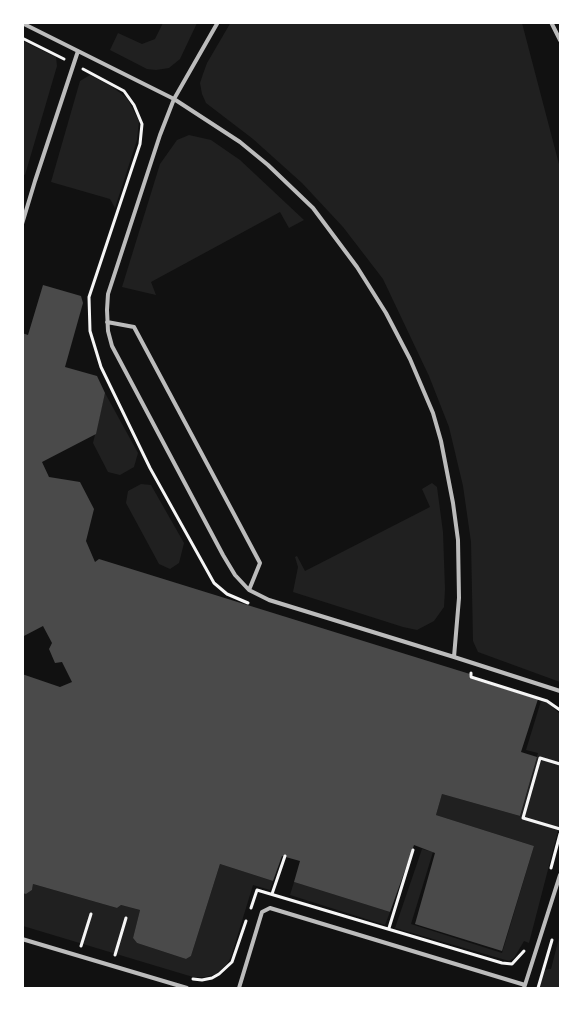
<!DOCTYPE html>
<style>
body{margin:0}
#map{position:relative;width:583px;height:1011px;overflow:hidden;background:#111;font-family:Cabin,sans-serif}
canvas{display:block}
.frame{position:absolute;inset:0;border:24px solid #fff;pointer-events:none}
</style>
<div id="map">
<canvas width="583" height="1011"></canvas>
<div class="frame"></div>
</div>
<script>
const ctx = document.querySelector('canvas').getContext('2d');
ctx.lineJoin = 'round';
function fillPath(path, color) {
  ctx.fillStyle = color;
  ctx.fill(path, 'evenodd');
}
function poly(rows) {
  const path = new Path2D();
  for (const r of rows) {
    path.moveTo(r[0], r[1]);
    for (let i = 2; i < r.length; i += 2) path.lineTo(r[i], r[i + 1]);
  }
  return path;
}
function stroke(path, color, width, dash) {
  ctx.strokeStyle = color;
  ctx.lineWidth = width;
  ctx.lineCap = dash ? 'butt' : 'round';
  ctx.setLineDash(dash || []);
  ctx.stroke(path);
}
const green = poly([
 [231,22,522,23,560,168,560,682,478,652,473,641,471,542,463,486,449,427,429,376,383,279,343,227,302,183,253,139,206,103,202,94,200,83,203,74,207,63],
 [163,23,197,23,180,59,169,68,156,70,147,69,110,50,118,33,142,44,155,39],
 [23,41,56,57,57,66,25,175,22,174],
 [90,75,111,86,127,98,139,121,137,140,115,208,110,199,51,182,80,81],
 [189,135,211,140,240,160,304,220,289,228,280,212,151,282,156,295,122,287,160,164,177,140],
 [105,393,138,453,134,467,120,475,108,472,93,443],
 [432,483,437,487,443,532,445,589,444,607,434,621,417,630,403,627,293,592,298,567,295,557,297,556,305,571,430,507,422,489],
 [141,484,151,485,184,543,179,563,170,569,159,564,126,503,128,491],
 [541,701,548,703,560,714,560,823,529,943,524,941,514,958,509,961,395,928,422,849,433,852,411,924,502,953,534,846,436,815,442,794,520,816,538,753,526,750],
 [220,864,273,881,270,890,253,885,231,957,227,964,216,974,205,977,193,977,23,926,23,893,26,894,32,890,33,884,117,908,121,905,140,910,133,938,137,943,186,959,191,956],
 [294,882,390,912,385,925,290,895],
 [560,934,560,988,539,988,543,970,551,969]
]);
const building = poly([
 [43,285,81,296,83,303,65,367,97,376,105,393,96,434,42,462,49,477,80,482,94,509,86,541,95,562,99,559,457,670,470,674,469,678,538,699,521,752,537,757,520,816,442,794,436,815,534,846,502,951,415,924,435,853,414,845,390,912,294,882,300,861,282,856,273,881,220,864,191,956,186,959,137,943,133,938,140,910,121,905,117,908,33,884,32,890,26,894,22,893,22,674,60,687,72,682,62,662,55,663,49,649,52,643,43,626,22,637,22,333,28,335]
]);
const path = poly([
 [22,38,64,59],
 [83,69,124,91,134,105,142,124,140,144,89,297,90,331,101,367,150,468,214,583,227,594,248,603],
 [471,673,471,677,547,701,560,710],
 [560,764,540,758,523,818,560,829],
 [551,868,560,834],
 [272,894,285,856],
 [251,908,257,890,502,963,512,964,524,951],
 [389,928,413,850],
 [81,946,91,914],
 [115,955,126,918],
 [193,979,202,980,212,978,219,974,232,962,246,921],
 [538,988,552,940]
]);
const service = poly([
 [218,22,174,99,160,135,108,294,107,310,108,331,112,346,223,555,235,575,249,590,269,600,454,657,560,691],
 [551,22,560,40],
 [22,23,174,99,240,142,268,165,313,208,357,267,386,313,410,359,433,413,441,441,453,503,458,540,459,598,454,657],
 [22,224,35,181,78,51],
 [107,322,134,327,235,516,260,563,249,590],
 [22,939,187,988],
 [239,988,262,912,270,908,525,985],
 [524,988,560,875]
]);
fillPath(green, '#202020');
fillPath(building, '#4a4a4a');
stroke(path, '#f5f5f5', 3);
stroke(service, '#bcbcbc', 4);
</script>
